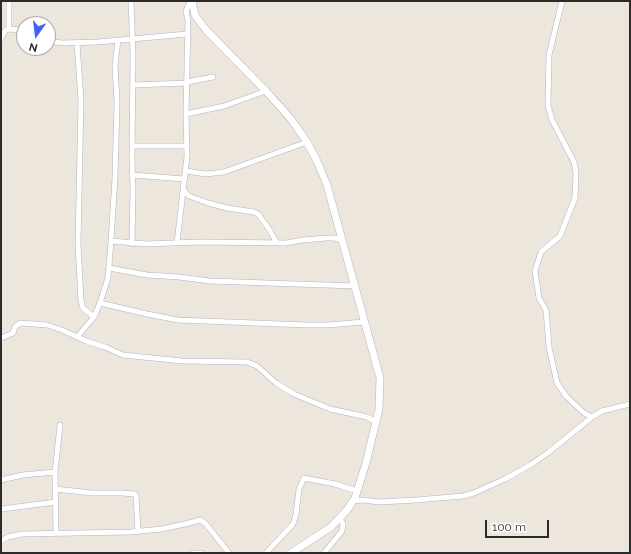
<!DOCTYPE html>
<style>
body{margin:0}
#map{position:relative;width:631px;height:554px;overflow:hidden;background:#ece6dd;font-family:Raleway,sans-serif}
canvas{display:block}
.frame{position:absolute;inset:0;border:2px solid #2b2b2b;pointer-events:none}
.north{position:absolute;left:16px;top:16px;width:40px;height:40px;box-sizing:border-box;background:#fff;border:1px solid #aaa;border-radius:50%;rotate:194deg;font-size:11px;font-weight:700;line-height:16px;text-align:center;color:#2b2b2b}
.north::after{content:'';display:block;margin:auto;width:14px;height:18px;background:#4162f5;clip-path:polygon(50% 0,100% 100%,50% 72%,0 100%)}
.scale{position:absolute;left:485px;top:520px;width:64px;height:18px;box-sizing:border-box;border:2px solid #2b2b2b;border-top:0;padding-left:5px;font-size:12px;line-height:14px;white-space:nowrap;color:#2b2b2b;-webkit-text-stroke:3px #fff;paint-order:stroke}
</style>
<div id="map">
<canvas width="631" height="554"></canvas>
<div class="frame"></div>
<div class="north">N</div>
<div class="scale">100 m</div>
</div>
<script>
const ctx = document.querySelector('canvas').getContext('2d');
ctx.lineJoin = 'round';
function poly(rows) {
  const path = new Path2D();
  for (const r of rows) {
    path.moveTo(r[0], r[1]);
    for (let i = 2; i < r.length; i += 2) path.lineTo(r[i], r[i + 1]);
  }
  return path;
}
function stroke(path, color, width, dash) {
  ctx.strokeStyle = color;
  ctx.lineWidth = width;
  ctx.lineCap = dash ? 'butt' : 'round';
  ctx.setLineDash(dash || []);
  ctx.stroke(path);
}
const street = poly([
 [9,1,9,29],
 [131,1,133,54,132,161,133,188,132,244],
 [562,1,549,55,548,105,552,120,574,162,576,172,575,198,560,236,541,252,535,271,539,298,546,310,549,347,557,383,566,396,584,413,592,417],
 [48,35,54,42,63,43,98,42,187,34],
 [1,38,5,31,7,29,24,30],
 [77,43,81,100,78,244,81,301,83,308,94,317],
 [133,85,187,83,187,82,213,77],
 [186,114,224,106,266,91],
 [133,146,187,146],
 [185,171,206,174,224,172,307,142],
 [133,175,184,179],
 [184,191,189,196,208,203,227,208,254,212,258,214,269,229,277,243],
 [111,241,146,244,199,242,286,243,303,240,326,238,334,238,342,240],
 [177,243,187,156,186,114,188,21,186,11,189,4,193,3],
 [109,268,147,275,179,277,210,281,355,286],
 [100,303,147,314,178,320,307,325,327,325,364,322],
 [77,337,94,317,100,303,108,278,111,241,115,178,117,102,115,65,118,40],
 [1,338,13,333,15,327,20,323,47,325,62,330,86,341,105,347,123,355,182,361,247,362,257,366,276,383,294,394,330,409,367,417,376,422],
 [1,480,23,475,55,472],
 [55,489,92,493,122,493,135,494,136,496,138,532],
 [352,501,362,500,380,502,416,500,463,496,474,493,505,479,532,464,549,452,592,417,602,411,630,404],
 [1,509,56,502],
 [56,533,55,472,60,425],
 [1,541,8,537,22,534,130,532,162,529,189,523,200,520,205,523,229,553],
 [193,553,201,553],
 [266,553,293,524,296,515,299,489,304,478,335,484,357,491],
 [324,553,342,531,343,524,340,518]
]);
const secondary = poly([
 [192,1,195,15,206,30,266,91,291,119,307,142,317,161,327,185,380,378,379,409,366,463,355,498,347,510,331,527,291,553]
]);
stroke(street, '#b1b3be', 6);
stroke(secondary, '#b1b3be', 8);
stroke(street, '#fff', 5);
stroke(secondary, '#fff', 7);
</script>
